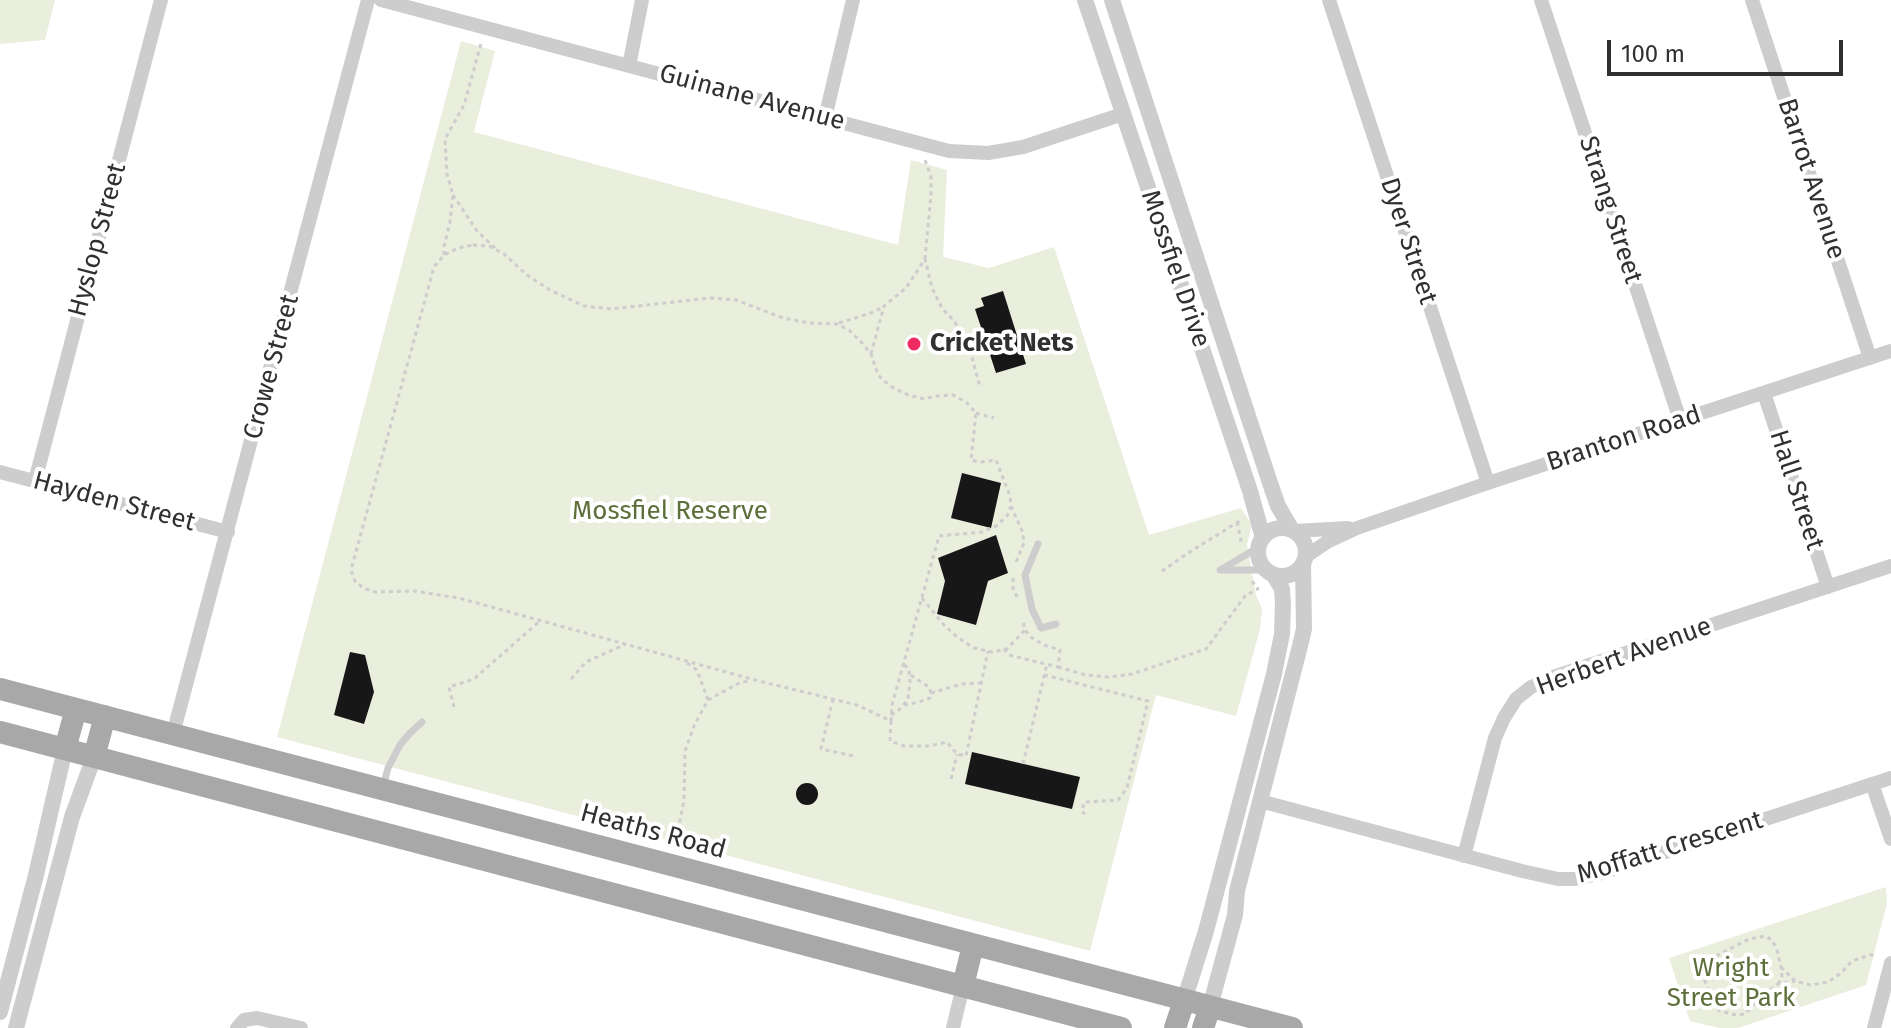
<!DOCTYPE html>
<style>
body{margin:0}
#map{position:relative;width:1891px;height:1028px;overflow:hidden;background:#fff;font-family:"Fira Sans",sans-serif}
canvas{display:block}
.scale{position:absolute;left:1607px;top:40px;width:236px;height:36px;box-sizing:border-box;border:4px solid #303030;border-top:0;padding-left:10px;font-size:24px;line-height:28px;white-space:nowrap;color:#303030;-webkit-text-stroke:6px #fff;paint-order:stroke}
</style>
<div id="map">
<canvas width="1891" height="1028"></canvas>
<div class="scale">100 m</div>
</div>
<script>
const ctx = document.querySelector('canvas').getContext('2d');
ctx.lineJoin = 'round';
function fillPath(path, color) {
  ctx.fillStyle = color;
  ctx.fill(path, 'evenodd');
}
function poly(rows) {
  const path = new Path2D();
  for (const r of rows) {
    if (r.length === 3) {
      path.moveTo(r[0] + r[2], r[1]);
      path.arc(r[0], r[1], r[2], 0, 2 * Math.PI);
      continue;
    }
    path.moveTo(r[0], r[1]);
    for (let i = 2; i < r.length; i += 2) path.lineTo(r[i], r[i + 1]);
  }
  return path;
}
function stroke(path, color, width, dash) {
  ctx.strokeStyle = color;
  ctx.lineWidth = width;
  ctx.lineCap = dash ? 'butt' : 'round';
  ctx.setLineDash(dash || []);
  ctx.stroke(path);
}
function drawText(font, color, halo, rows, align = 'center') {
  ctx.font = font + ' "Fira Sans",sans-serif';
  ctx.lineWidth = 8;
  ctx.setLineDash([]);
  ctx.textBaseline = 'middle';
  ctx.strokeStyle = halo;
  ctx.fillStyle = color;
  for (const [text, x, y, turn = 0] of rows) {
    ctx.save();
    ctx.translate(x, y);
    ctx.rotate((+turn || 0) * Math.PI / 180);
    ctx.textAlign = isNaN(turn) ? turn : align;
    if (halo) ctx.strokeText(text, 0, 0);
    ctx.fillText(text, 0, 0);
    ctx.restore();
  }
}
const green = poly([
 [0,0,55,0,45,40,0,44],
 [461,41,495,51,474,132,898,245,911,160,947,170,943,257,989,268,1054,247,1149,535,1241,508,1252,525,1247,544,1256,595,1262,609,1260,629,1236,716,1156,695,1090,951,277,737],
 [1886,887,1887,903,1866,985,1738,1028,1719,1028,1690,1021,1669,958]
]);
const building = poly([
 [1003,291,1026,364,996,373,975,309,984,306,981,298],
 [962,473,1001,483,991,528,951,518],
 [996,535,1008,573,988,581,976,625,937,614,945,581,938,558],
 [350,652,365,655,374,692,364,724,334,715],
 [972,752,1080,777,1072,809,965,784],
 [807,794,11]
]);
const path = poly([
 [453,195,477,231,495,248],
 [473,245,489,246,504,254,527,275,550,290,584,306,611,309,710,298,736,300,783,318,809,323,837,324,849,330,862,343,871,354,878,375,890,386,908,395,924,399,937,396,953,395,967,403,976,413,971,460,980,462,996,460,1010,496,1011,506,1007,516,996,526,982,532,939,536,892,705,891,721,857,705,755,680,459,598,414,591,375,592,363,588,355,581,351,570,434,267,444,255,458,248,473,245],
 [444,255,444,247,450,222,453,195,447,174,445,139,464,105,482,40],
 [925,259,931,194,931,177,925,160],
 [839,323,874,312,884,306],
 [871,354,884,306,906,288,925,259,932,288,942,308,953,320,967,339,980,387],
 [976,413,994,418],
 [1011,506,1023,533,1024,543,1016,562],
 [1237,522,1242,545],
 [1162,571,1188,553,1243,519],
 [1013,578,1013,588,1017,597],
 [922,598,944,625,957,637,974,648,992,652,1007,649,1025,630,1023,620],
 [1004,649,1009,655,1058,667,1060,650,1044,645,1032,638,1025,630],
 [1058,667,1086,675,1108,677,1132,674,1206,649,1245,596,1258,589,1252,581],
 [1044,675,1148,701,1127,788,1118,800,1084,802,1082,812,1085,814],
 [571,679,586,662,626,644],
 [931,693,962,684,981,683],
 [833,699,821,749,854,756],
 [708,700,741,682,751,681],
 [904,705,919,702,930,698,931,693,929,687,909,674],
 [454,707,449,687,474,679,541,620],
 [891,715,900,709,908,699,910,682,909,670,904,664],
 [891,721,890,741,904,746,930,746,947,742,957,754,966,756,988,651],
 [1023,764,1047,664],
 [951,779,957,754],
 [675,846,684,800,685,751,694,726,708,700,697,670,687,663],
 [1781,967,1795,981,1811,985,1828,982,1841,973,1852,961,1870,955,1877,955],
 [1778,984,1782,977,1781,967,1777,950,1772,940,1765,936,1749,939,1714,957,1707,965,1705,981,1714,1006,1720,1011,1736,1015,1745,1014,1761,997,1778,984,1795,981]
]);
const service = poly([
 [1038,544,1025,575,1032,609,1041,628,1056,624],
 [1222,569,1259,547],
 [1220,570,1267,570],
 [383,787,388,768,400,745,410,733,422,722]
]);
const minor = poly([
 [381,0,949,151,988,153,1023,147,1123,114],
 [1329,0,1488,483],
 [1541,0,1680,420],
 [1752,0,1870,358],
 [629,66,642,0],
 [825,118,853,0],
 [1764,393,1828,587],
 [0,472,228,532],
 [35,481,161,0],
 [1294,531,1348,528],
 [1305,557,1327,542,1357,528,1488,483,1891,351],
 [173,734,368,0],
 [1872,784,1891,839],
 [1260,801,1522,871,1558,879,1575,879,1598,874,1891,778],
 [1464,856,1495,738,1504,718,1516,699,1531,687,1553,677,1891,566],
 [237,1028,244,1020,257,1018,301,1028],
 [953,1028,963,986],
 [1874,1028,1891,963]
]);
const tertiary = poly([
 [1085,0,1250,491,1263,538],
 [1112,0,1270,483,1278,506,1292,530],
 [1282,552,24],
 [1184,1001,1206,931,1274,674,1282,634,1283,604,1282,589,1273,574],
 [1210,1007,1235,915,1237,891,1300,646,1304,629,1303,563],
 [0,1012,36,875,65,749],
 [16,1028,72,817,94,757]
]);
const primary = poly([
 [0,689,1292,1028],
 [0,732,1121,1028],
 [65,749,76,709],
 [94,757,105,716],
 [963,986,973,945],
 [1175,1028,1184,1001],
 [1203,1028,1210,1007]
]);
const markers = [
 [914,344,8,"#ee2a60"]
];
const streetNames = [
 ["Guinane Avenue",752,98,15],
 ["Barrot Avenue",1811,179,72],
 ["Strang Street",1610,210,72],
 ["Hyslop Street",98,240,-75],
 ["Dyer Street",1408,241,72],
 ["Mossfiel Drive",1175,269,71],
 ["Crowe Street",272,367,-75],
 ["Branton Road",1624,439,-18],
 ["Hall Street",1796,490,72],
 ["Hayden Street",114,502,15],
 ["Herbert Avenue",1624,657,-20],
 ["Heaths Road",653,832,15],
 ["Moffatt Crescent",1670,848,-17]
];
const poiNames = [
 ["Cricket Nets",930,344]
];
const parkNames = [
 ["Mossfiel Reserve",670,512],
 ["Wright",1731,969],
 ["Street Park",1731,999]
];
fillPath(green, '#e9eedd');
fillPath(building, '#171717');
stroke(path, '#cdcdcd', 3, [4, 4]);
stroke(service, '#cdcdcd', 7);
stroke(minor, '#cdcdcd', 14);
stroke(tertiary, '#cdcdcd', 16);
stroke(primary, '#a8a8a8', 22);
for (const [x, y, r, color] of markers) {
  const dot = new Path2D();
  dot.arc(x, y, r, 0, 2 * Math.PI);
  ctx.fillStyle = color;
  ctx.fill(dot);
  stroke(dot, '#fff', 3);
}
drawText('26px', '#303030', '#fff', streetNames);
drawText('bold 26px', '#303030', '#fff', poiNames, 'left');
drawText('26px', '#5d6f3a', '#fff', parkNames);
</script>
